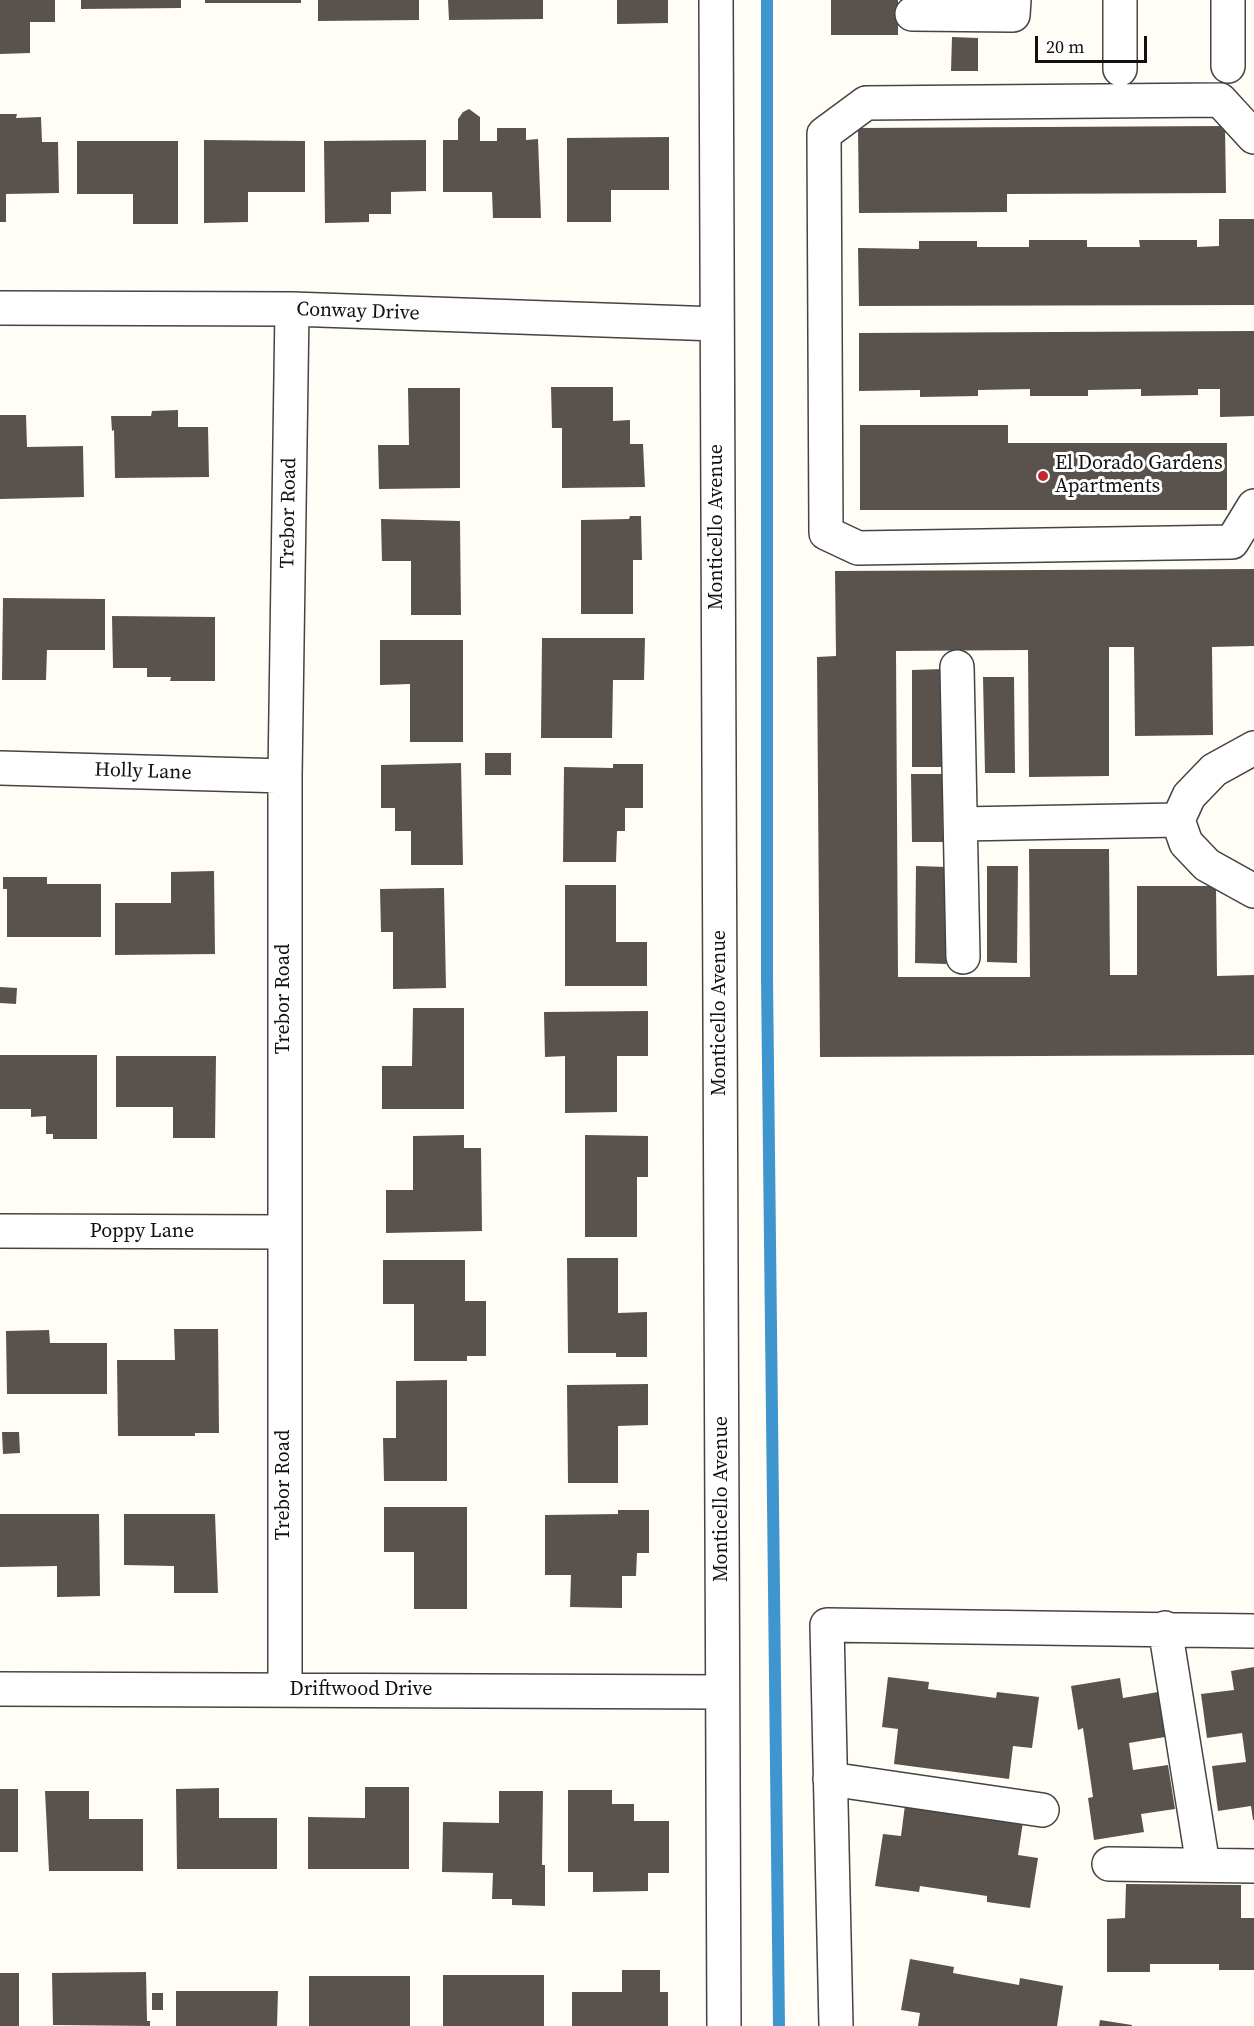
<!DOCTYPE html>
<style>
body{margin:0}
#map{position:relative;width:1254px;height:2026px;overflow:hidden;background:#fffdf5;font-family:"Source Serif 4",serif}
canvas{display:block}
.scale{position:absolute;left:1035px;top:36px;width:112px;height:27px;box-sizing:border-box;border:3px solid #111;border-top:0;padding-left:8px;font-size:18px;line-height:21px;white-space:nowrap;color:#111;-webkit-text-stroke:4px #fff;paint-order:stroke}
</style>
<div id="map">
<canvas width="1254" height="2026"></canvas>
<div class="scale">20 m</div>
</div>
<script>
const ctx = document.querySelector('canvas').getContext('2d');
ctx.lineJoin = 'round';
function poly(rows) {
  const path = new Path2D();
  for (const r of rows) {
    path.moveTo(r[0], r[1]);
    for (let i = 2; i < r.length; i += 2) path.lineTo(r[i], r[i + 1]);
  }
  return path;
}
function stroke(path, color, width, dash) {
  ctx.strokeStyle = color;
  ctx.lineWidth = width;
  ctx.lineCap = dash ? 'butt' : 'round';
  ctx.setLineDash(dash || []);
  ctx.stroke(path);
}
function fillPath(path, color) {
  ctx.fillStyle = color;
  ctx.fill(path, 'evenodd');
}
function drawText(font, color, halo, rows, align = 'center') {
  ctx.font = font + ' "Source Serif 4",serif';
  ctx.lineWidth = 6;
  ctx.setLineDash([]);
  ctx.textBaseline = 'middle';
  ctx.strokeStyle = halo;
  ctx.fillStyle = color;
  for (const [text, x, y, turn = 0] of rows) {
    ctx.save();
    ctx.translate(x, y);
    ctx.rotate((+turn || 0) * Math.PI / 180);
    ctx.textAlign = isNaN(turn) ? turn : align;
    if (halo) ctx.strokeText(text, 0, 0);
    ctx.fillText(text, 0, 0);
    ctx.restore();
  }
}
const stream = poly([
 [767,0,767,979,779,2026]
]);
const building = poly([
 [0,0,55,0,55,22,30,22,30,53,0,54],
 [81,0,181,0,181,8,81,9],
 [205,0,301,0,301,3,205,3],
 [318,0,419,0,419,20,318,21],
 [448,0,543,0,543,19,449,20],
 [617,0,668,0,668,23,617,24],
 [831,0,898,0,898,35,831,35],
 [952,37,978,38,978,71,951,71],
 [469,109,480,117,480,141,497,141,497,128,526,128,526,140,538,139,541,218,493,218,492,192,443,192,443,140,458,140,458,119,463,112],
 [0,114,17,114,16,118,41,117,42,142,58,142,59,193,6,194,6,222,0,222],
 [1225,126,1226,193,1007,194,1007,212,859,213,858,128],
 [669,137,669,190,611,190,611,222,567,222,567,138],
 [204,140,305,141,305,192,248,192,248,222,204,223],
 [426,140,426,191,391,192,391,214,369,214,369,222,325,223,324,141],
 [77,141,178,141,178,224,133,224,133,194,77,194],
 [1219,219,1254,219,1254,305,859,306,858,248,919,249,919,241,977,241,977,247,1029,247,1029,240,1087,240,1087,247,1140,247,1139,240,1197,240,1197,247,1219,246],
 [1254,331,1254,416,1220,417,1220,389,1198,389,1198,395,1141,396,1141,389,1088,390,1088,396,1030,396,1030,389,978,390,978,396,920,397,920,390,859,391,859,333],
 [551,387,613,387,613,421,630,420,630,444,643,444,645,487,562,488,562,428,552,428],
 [408,388,460,388,460,488,379,489,378,445,409,445],
 [178,410,178,427,208,427,209,477,115,478,114,430,112,431,111,416,151,416,152,411],
 [0,415,26,415,27,447,83,446,84,497,0,499],
 [860,425,1008,425,1008,443,1227,443,1227,510,860,510],
 [630,516,641,516,642,560,633,560,633,614,581,614,581,520,629,519],
 [381,519,460,521,461,615,411,615,411,561,382,561],
 [1254,569,1254,646,1212,647,1213,735,1135,736,1134,647,1109,647,1109,776,1029,777,1028,650,896,651,898,977,1030,977,1029,849,1109,849,1110,975,1137,975,1137,886,1216,886,1217,976,1254,975,1254,1055,820,1057,817,657,836,656,835,571],
 [3,598,105,599,105,650,47,650,46,680,2,680],
 [112,616,215,617,215,681,170,681,171,677,147,677,147,668,113,668],
 [542,638,645,638,644,680,613,680,612,738,541,738],
 [380,640,463,640,463,742,410,742,410,684,380,685],
 [943,669,943,767,912,767,912,670],
 [983,677,1014,677,1015,773,985,773],
 [485,753,511,753,511,775,485,775],
 [461,763,463,865,411,865,411,831,395,831,395,808,381,808,381,765],
 [613,764,643,764,643,808,625,808,625,831,617,831,616,862,563,862,564,767,613,768],
 [911,774,942,774,943,842,912,842],
 [916,866,947,867,946,964,915,963],
 [987,866,1018,866,1017,963,987,962],
 [214,871,215,954,115,955,115,903,171,903,171,872],
 [3,877,47,877,47,884,101,884,101,937,7,937,7,889,3,889],
 [565,885,616,885,616,942,647,942,647,986,565,986],
 [444,888,446,988,393,989,393,932,381,932,380,889],
 [0,987,17,988,16,1004,0,1003],
 [413,1008,464,1008,464,1109,382,1109,382,1066,412,1066],
 [648,1011,648,1056,617,1056,617,1112,565,1113,565,1056,545,1057,544,1012],
 [0,1055,97,1055,97,1139,53,1139,53,1134,46,1134,46,1116,31,1117,31,1109,0,1109],
 [116,1056,216,1056,215,1138,173,1138,173,1107,116,1107],
 [464,1135,464,1148,481,1148,482,1231,386,1233,386,1190,413,1190,413,1136],
 [585,1135,648,1136,648,1177,637,1177,637,1237,585,1237],
 [567,1258,618,1258,618,1313,647,1312,647,1357,616,1357,616,1353,568,1353],
 [383,1260,465,1260,465,1301,486,1301,486,1356,467,1356,467,1361,414,1361,414,1304,383,1304],
 [174,1329,218,1329,219,1433,195,1433,195,1436,118,1436,117,1360,175,1360],
 [49,1330,50,1343,107,1343,107,1394,7,1394,6,1331],
 [447,1380,447,1481,384,1481,383,1438,396,1438,396,1381],
 [648,1384,648,1425,618,1426,618,1483,568,1483,567,1385],
 [2,1432,19,1432,20,1453,3,1454],
 [384,1507,467,1507,467,1609,414,1609,414,1552,384,1552],
 [618,1510,649,1510,649,1553,637,1553,636,1576,622,1576,622,1608,570,1607,571,1575,545,1575,545,1515,618,1514],
 [0,1514,99,1514,100,1596,57,1597,57,1566,0,1567],
 [124,1514,215,1514,218,1593,174,1593,174,1566,124,1565],
 [1254,1667,1254,1820,1253,1820,1251,1806,1218,1811,1212,1766,1246,1762,1242,1733,1207,1738,1201,1694,1234,1690,1231,1671],
 [888,1677,929,1682,928,1689,996,1698,997,1692,1039,1697,1032,1748,1013,1746,1009,1779,894,1764,898,1729,882,1727],
 [1120,1678,1123,1698,1158,1692,1165,1737,1129,1743,1133,1770,1168,1765,1175,1809,1141,1814,1144,1832,1094,1840,1088,1798,1093,1797,1083,1728,1078,1730,1071,1686],
 [365,1787,409,1787,409,1869,308,1869,308,1817,365,1818],
 [219,1788,219,1818,277,1818,277,1869,177,1869,176,1789],
 [0,1789,18,1789,18,1852,0,1852],
 [568,1790,612,1790,612,1804,634,1804,634,1821,669,1821,669,1873,648,1873,648,1891,593,1892,593,1872,568,1872],
 [45,1791,89,1791,89,1819,143,1819,143,1871,49,1871],
 [499,1791,543,1791,542,1865,545,1865,545,1906,512,1905,512,1899,492,1899,493,1873,442,1872,443,1822,499,1823],
 [905,1805,1023,1822,1018,1855,1038,1858,1030,1908,987,1902,987,1896,920,1886,919,1892,875,1886,883,1834,901,1836],
 [1126,1884,1241,1885,1241,1918,1254,1918,1254,1970,1219,1970,1219,1964,1150,1964,1150,1972,1107,1972,1107,1919,1125,1918],
 [910,1959,954,1967,953,1973,1019,1985,1020,1978,1063,1986,1057,2026,918,2026,920,2013,901,2010],
 [622,1970,660,1970,660,1992,668,1992,668,2026,572,2026,572,1992,622,1992],
 [146,1972,147,2021,150,2021,150,2026,53,2025,52,1973],
 [0,1973,19,1973,19,2026,0,2026],
 [443,1975,544,1975,544,2026,443,2026],
 [309,1976,410,1976,410,2026,309,2026],
 [176,1991,278,1991,277,2026,176,2026],
 [152,1993,163,1993,163,2010,152,2010],
 [1100,2020,1132,2025,1132,2026,1099,2026]
]);
const minor = poly([
 [716,0,724,2026],
 [912,14,1013,15,1014,0],
 [1228,66,1228,0],
 [1120,69,1120,0],
 [1254,137,1220,100,866,103,824,134,826,533,858,548,1232,542,1254,506],
 [0,308,292,309,717,324],
 [957,667,963,957],
 [1254,748,1214,770,1189,796,1178,820,1186,843,1207,865,1254,891],
 [0,768,285,776],
 [961,824,1178,820],
 [0,1231,283,1232],
 [1165,1628,1203,1865],
 [0,1689,722,1692],
 [285,1689,285,776,292,309],
 [830,1779,1042,1810],
 [1109,1864,1254,1866],
 [836,2026,827,1625,1254,1631]
]);
const markers = [
 [1043,476,6,"#c4262e"]
];
const streetNames = [
 ["Conway Drive",358,312,2],
 ["Trebor Road",289,513,-89],
 ["Monticello Avenue",717,527,-90],
 ["Holly Lane",143,772,2],
 ["Trebor Road",284,999,-90],
 ["Monticello Avenue",720,1013,-90],
 ["Poppy Lane",142,1232],
 ["Trebor Road",284,1485,-90],
 ["Monticello Avenue",722,1499,-90],
 ["Driftwood Drive",361,1690]
];
const poiNames = [
 ["El Dorado Gardens",1055,464],
 ["Apartments",1055,487]
];
stroke(stream, '#3f96cf', 12);
fillPath(building, '#5a524d');
stroke(minor, '#444', 36);
stroke(minor, '#fff', 33);
for (const [x, y, r, color] of markers) {
  const dot = new Path2D();
  dot.arc(x, y, r, 0, 2 * Math.PI);
  ctx.fillStyle = color;
  ctx.fill(dot);
  stroke(dot, '#fff', 2);
}
drawText('20px', '#111', '#fff', streetNames);
drawText('20px', '#111', '#fff', poiNames, 'left');
</script>
